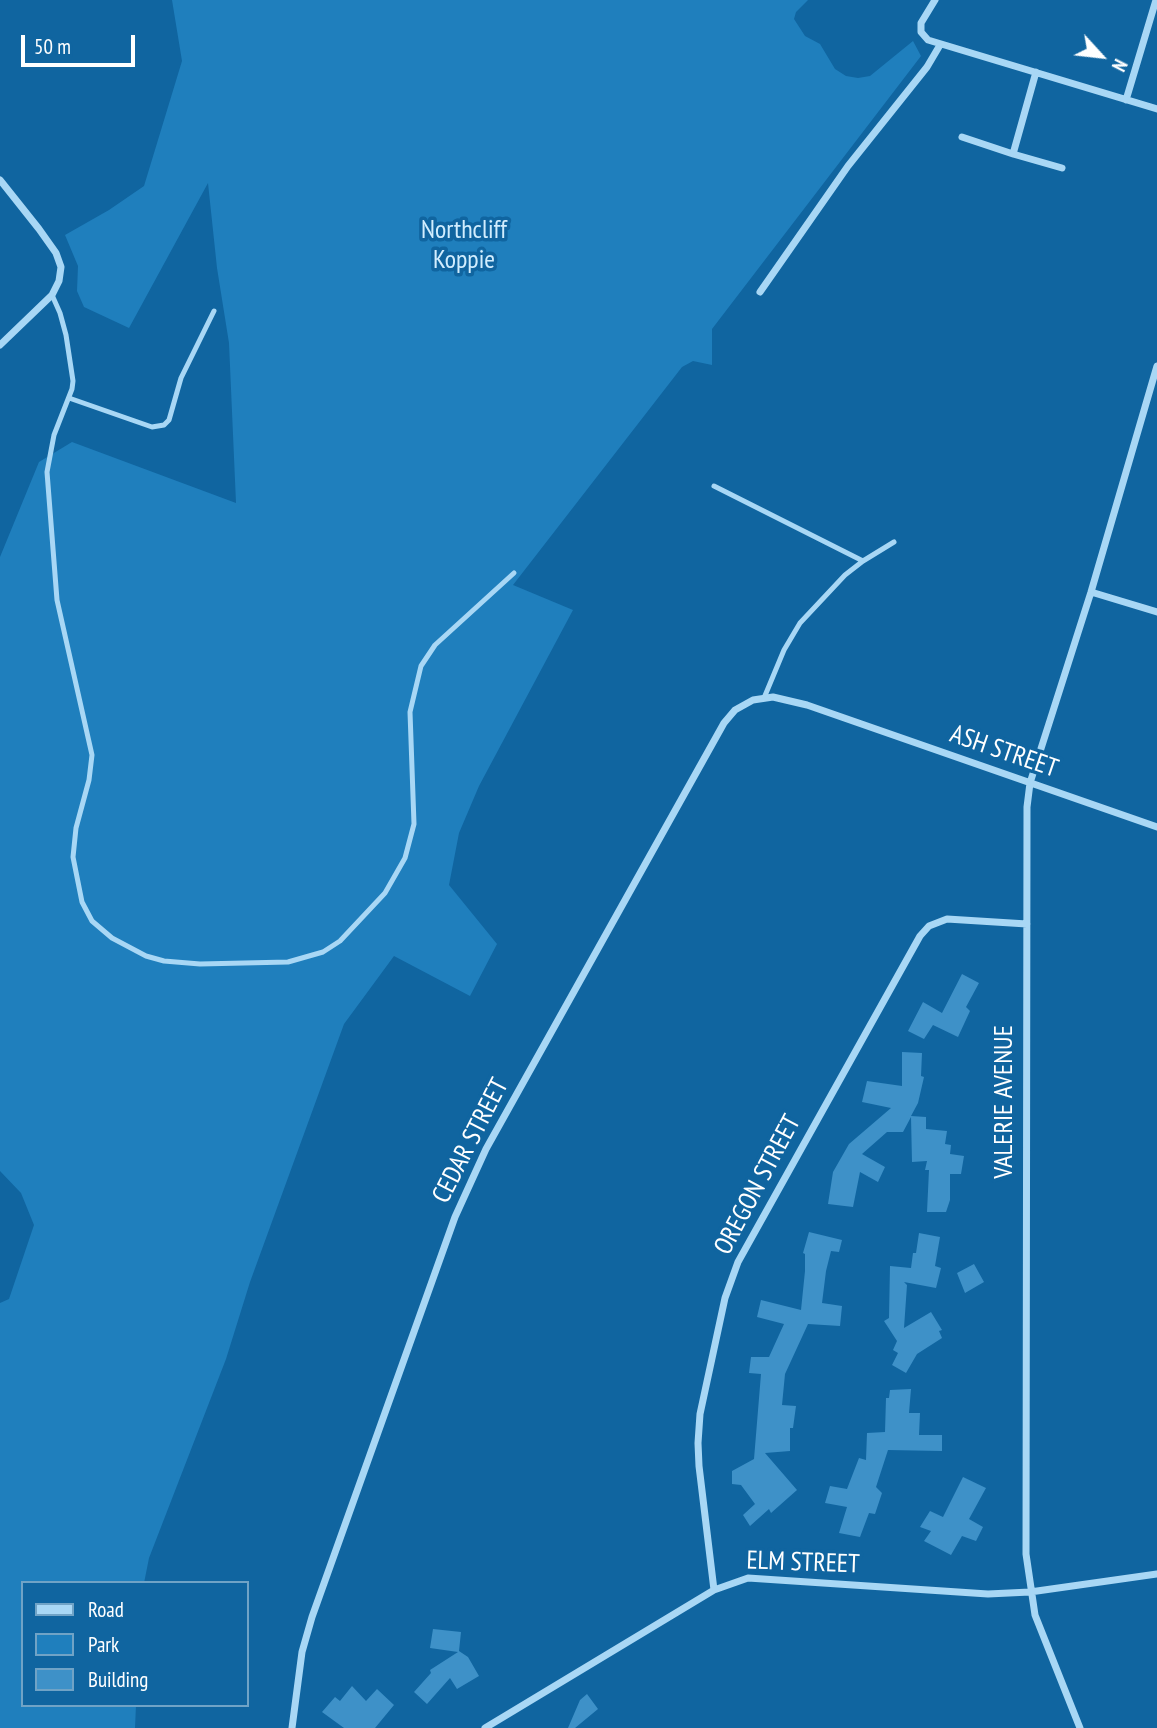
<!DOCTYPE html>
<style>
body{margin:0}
#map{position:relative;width:1157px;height:1728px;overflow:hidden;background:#1065a0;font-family:"PT Sans Narrow",sans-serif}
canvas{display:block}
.legend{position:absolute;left:21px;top:1581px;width:228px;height:126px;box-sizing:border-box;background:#1065a0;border:2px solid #70a3c6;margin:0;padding:9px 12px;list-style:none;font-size:21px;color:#fff}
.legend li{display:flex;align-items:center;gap:14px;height:35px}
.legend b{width:35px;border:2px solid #70a3c6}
.north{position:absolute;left:1066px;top:21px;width:70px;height:70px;-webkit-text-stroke:5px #1065a0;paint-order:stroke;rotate:117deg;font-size:19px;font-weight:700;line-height:28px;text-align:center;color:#fff}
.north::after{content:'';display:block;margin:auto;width:24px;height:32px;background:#fff;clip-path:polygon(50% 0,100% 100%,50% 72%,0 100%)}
.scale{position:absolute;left:21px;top:35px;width:114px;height:32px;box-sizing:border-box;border:4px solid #fff;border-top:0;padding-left:9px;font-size:21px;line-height:24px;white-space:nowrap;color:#fff;-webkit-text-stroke:5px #1065a0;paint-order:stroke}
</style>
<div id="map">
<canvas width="1157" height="1728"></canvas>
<ul class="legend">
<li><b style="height:9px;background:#a8d7f5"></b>Road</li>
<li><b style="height:19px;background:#1f7fbd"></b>Park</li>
<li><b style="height:19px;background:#3e91c8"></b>Building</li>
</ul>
<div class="north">N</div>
<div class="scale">50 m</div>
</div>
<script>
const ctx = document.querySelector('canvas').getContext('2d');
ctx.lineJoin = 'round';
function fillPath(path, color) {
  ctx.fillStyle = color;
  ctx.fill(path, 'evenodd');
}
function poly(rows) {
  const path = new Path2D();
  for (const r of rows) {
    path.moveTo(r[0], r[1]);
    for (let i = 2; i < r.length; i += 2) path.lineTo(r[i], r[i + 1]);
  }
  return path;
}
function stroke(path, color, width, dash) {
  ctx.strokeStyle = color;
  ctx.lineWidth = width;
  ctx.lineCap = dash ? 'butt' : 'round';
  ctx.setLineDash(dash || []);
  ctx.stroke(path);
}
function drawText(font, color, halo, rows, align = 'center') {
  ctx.font = font + ' "PT Sans Narrow",sans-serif';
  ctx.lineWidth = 7;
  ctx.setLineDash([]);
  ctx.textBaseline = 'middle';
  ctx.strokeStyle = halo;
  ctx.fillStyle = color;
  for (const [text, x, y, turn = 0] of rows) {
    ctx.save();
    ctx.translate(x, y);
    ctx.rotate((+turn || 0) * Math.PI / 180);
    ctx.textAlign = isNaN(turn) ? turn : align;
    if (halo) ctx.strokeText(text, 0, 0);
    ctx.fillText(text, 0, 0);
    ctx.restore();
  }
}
const green = poly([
 [172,0,808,0,796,12,794,19,805,36,820,44,835,69,846,76,858,78,870,76,913,41,921,56,712,329,712,365,693,361,682,367,513,585,573,610,479,786,459,833,449,885,497,944,470,996,394,956,344,1024,250,1282,226,1359,149,1558,144,1583,23,1583,23,1705,136,1705,135,1728,0,1728,0,1303,9,1299,34,1225,21,1193,0,1171,0,557,39,462,72,442,236,503,229,343,217,268,208,183,129,328,84,307,77,291,78,266,65,235,109,210,144,186,182,61]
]);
const building = poly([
 [962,974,979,983,966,1007,970,1011,958,1037,933,1025,924,1039,908,1031,923,1002,942,1013],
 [902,1052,922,1053,921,1076,924,1077,918,1103,911,1116,926,1117,926,1129,947,1131,945,1144,951,1145,950,1154,964,1156,961,1174,950,1174,950,1200,946,1212,927,1212,929,1170,925,1170,927,1161,912,1162,911,1117,903,1132,887,1132,862,1154,885,1167,878,1182,860,1172,853,1207,828,1204,833,1172,849,1144,891,1108,862,1102,867,1081,902,1086],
 [809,1232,842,1240,839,1252,831,1251,826,1271,822,1303,842,1306,840,1326,808,1324,785,1374,782,1405,796,1406,793,1428,790,1428,790,1451,765,1453,797,1490,771,1513,769,1509,750,1526,743,1515,755,1504,741,1485,732,1484,732,1471,754,1459,761,1374,749,1373,751,1357,769,1357,784,1324,757,1317,761,1300,801,1310,805,1271,805,1254,803,1253],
 [919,1233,940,1237,935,1266,941,1268,936,1288,904,1282,907,1285,904,1328,931,1312,942,1330,939,1331,942,1338,917,1354,906,1373,892,1365,898,1353,893,1350,897,1341,884,1321,889,1318,890,1266,911,1268,913,1253,916,1253],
 [974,1264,984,1282,965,1293,957,1273],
 [911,1389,909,1413,920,1413,919,1435,942,1435,942,1451,888,1450,876,1487,882,1493,875,1514,869,1513,860,1537,839,1533,847,1507,825,1503,830,1486,847,1489,859,1458,866,1460,867,1433,885,1432,886,1398,889,1398,890,1390],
 [963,1477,986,1488,969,1519,983,1527,976,1541,962,1536,951,1555,924,1541,931,1531,920,1527,930,1511,943,1517],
 [433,1629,461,1632,459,1651,468,1657,479,1676,457,1689,450,1678,427,1704,414,1692,431,1673,430,1670,458,1652,430,1648],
 [352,1686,366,1701,377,1689,394,1705,375,1728,344,1728,322,1712,335,1697,340,1701],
 [587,1694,598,1709,575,1728,568,1728,580,1700]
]);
const service = poly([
 [52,295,60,313,66,335,73,381,72,389,54,435,47,472,57,600,92,755,89,780,76,828,73,857,82,902,92,921,112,938,146,956,164,961,200,964,288,962,323,952,340,941,385,893,405,858,414,824,410,712,421,666,435,645,514,573],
 [69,398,152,427,164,425,169,420,181,378,214,311],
 [714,486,863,561],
 [764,698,784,650,800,623,845,575,863,561,894,542]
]);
const minor = poly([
 [935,0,921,23,921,32,928,40,1157,109],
 [1126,100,1156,0],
 [962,137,1013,154,1036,72],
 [1013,154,1062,168],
 [0,180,39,229,56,253,61,267,59,281,52,295,0,345],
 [760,292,848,166,927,67,940,45],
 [1091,592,1157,612],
 [714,1590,699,1466,698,1443,700,1414,725,1298,738,1262,920,936,929,926,947,919,1027,924],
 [292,1728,302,1652,312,1617,455,1217,486,1149,724,723,735,710,753,700,773,697,807,705,1157,827],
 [485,1728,714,1590,748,1578,988,1594,1030,1592,1157,1574],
 [1080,1728,1035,1615,1026,1554,1027,807,1030,783,1091,592,1157,366]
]);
const parkNames = [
 ["Northcliff",464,231],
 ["Koppie",464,261]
];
const streetNames = [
 ["ASH STREET",1004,752,19],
 ["VALERIE AVENUE",1005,1102,-90],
 ["CEDAR STREET",471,1141,-63],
 ["OREGON STREET",758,1185,-62],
 ["ELM STREET",803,1563,2]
];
fillPath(green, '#1f7fbd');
fillPath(building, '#3e91c8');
stroke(service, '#a8d7f5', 5);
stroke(minor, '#a8d7f5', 7);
drawText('26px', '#d1edfe', '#1065a0', parkNames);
drawText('26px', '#fff', '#1065a0', streetNames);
</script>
